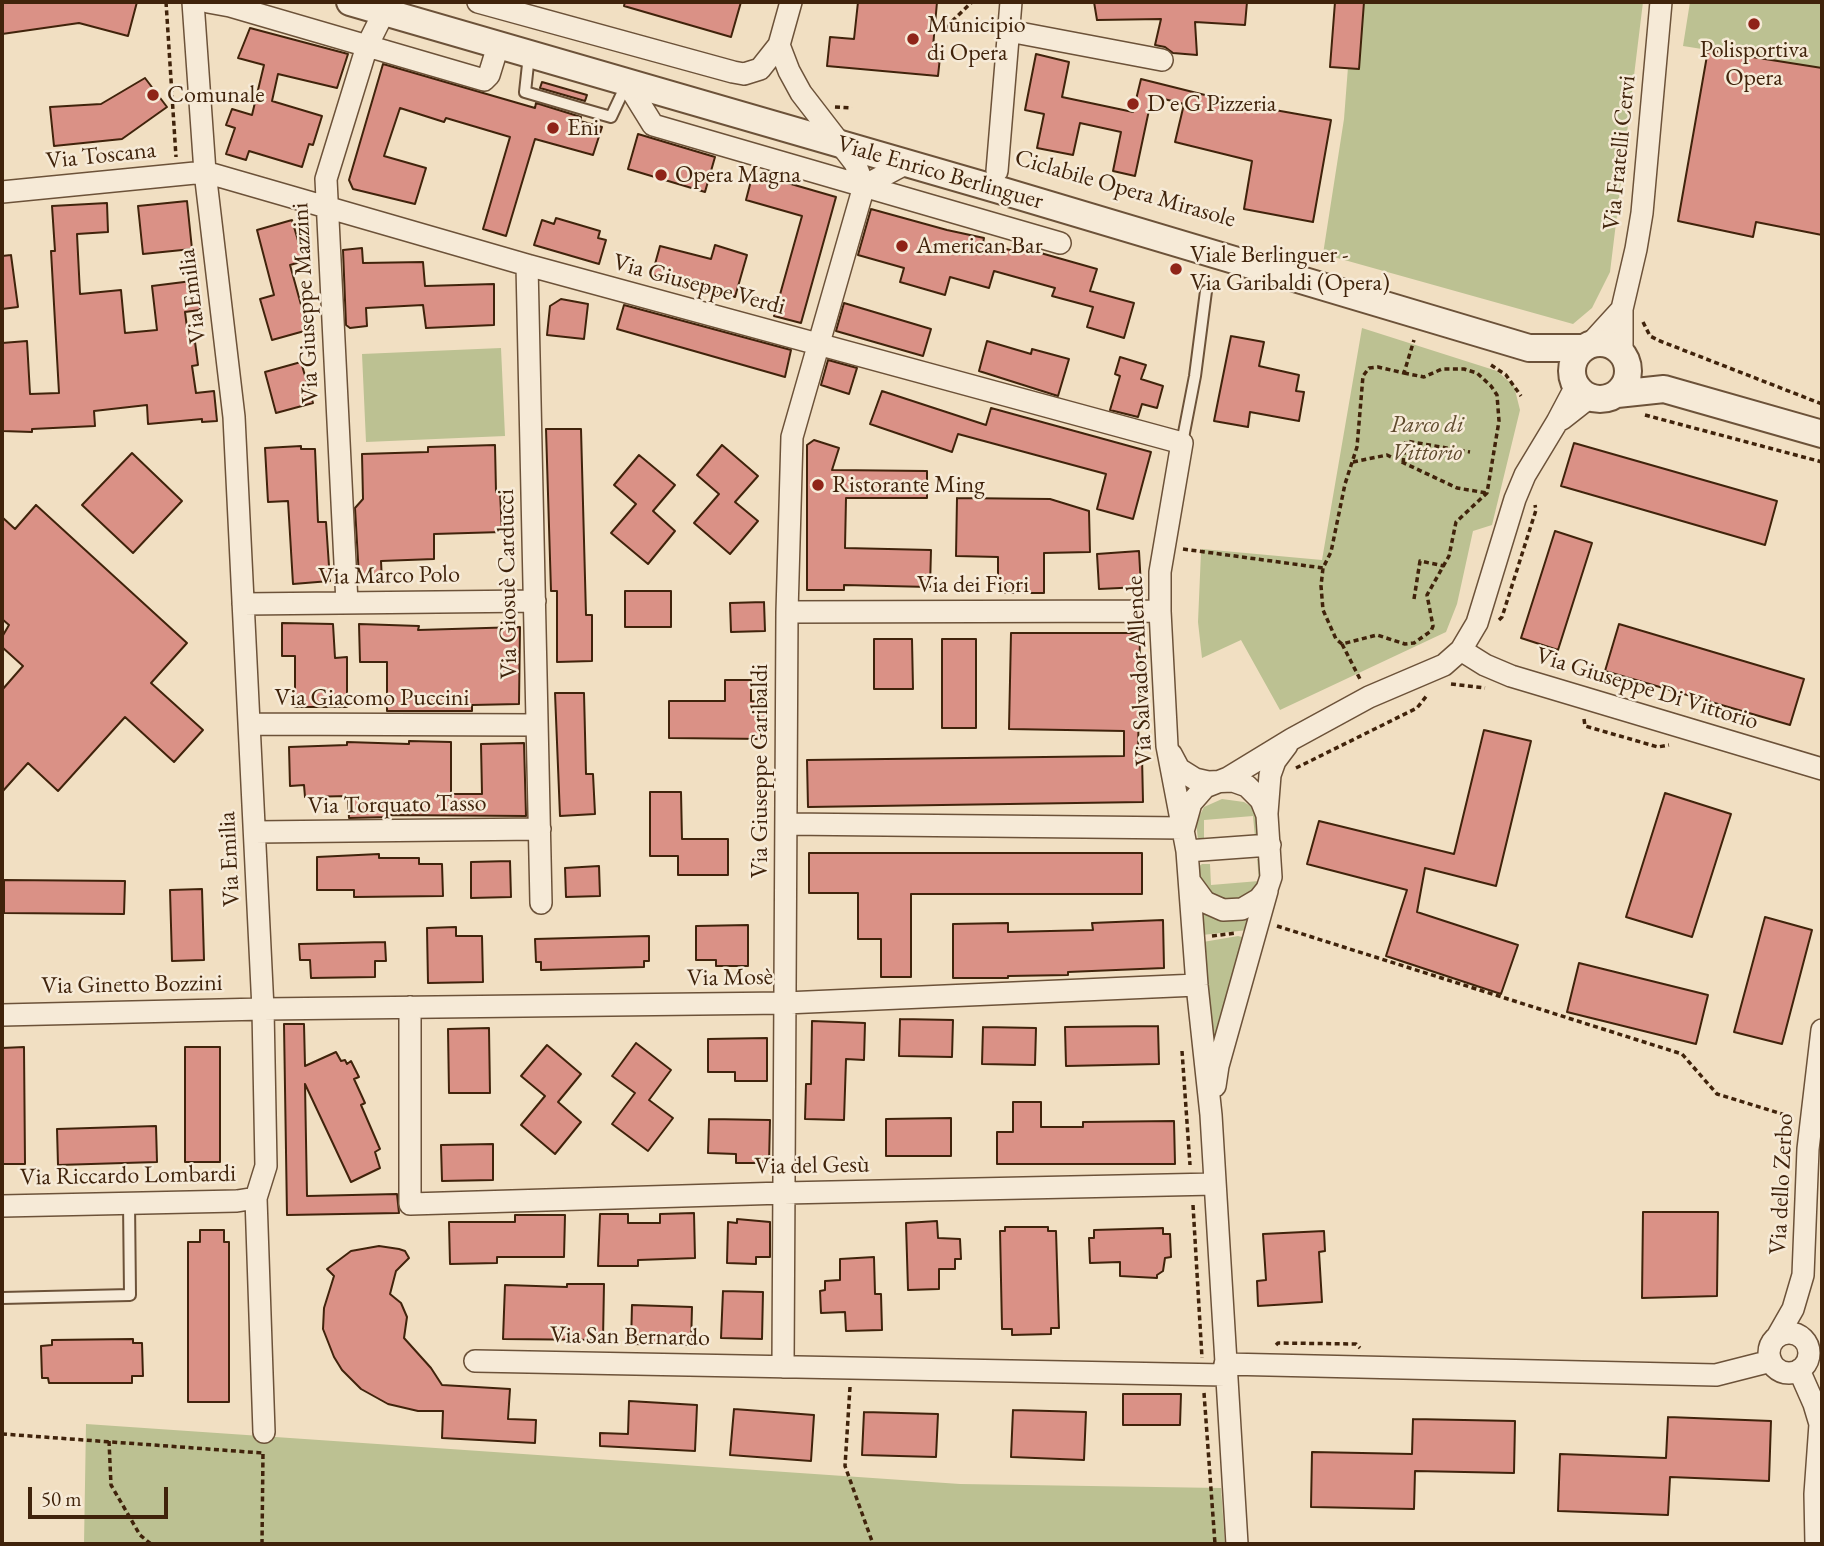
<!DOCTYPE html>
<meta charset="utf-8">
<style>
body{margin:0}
#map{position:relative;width:1824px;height:1546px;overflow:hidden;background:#f1dfc2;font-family:"EB Garamond",serif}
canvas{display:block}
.frame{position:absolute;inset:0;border:4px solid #40230b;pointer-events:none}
.scale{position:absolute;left:28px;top:1487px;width:140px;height:32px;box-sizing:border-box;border:4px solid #40230b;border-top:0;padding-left:9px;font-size:21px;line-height:24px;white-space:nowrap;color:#40230b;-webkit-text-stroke:5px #f6ead7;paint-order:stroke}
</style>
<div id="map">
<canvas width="1824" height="1546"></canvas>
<div class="frame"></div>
<div class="scale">50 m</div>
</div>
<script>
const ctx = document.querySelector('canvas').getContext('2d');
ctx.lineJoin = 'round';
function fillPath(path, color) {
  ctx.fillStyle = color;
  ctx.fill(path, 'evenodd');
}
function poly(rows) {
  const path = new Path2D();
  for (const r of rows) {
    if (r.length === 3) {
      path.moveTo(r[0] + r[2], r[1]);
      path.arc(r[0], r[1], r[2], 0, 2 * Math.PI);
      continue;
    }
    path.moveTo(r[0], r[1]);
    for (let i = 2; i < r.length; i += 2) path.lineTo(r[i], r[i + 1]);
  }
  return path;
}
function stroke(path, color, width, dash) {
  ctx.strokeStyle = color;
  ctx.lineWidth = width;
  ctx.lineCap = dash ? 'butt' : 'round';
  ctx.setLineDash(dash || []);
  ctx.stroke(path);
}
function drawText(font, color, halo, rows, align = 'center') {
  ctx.font = font + ' "EB Garamond",serif';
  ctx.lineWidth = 5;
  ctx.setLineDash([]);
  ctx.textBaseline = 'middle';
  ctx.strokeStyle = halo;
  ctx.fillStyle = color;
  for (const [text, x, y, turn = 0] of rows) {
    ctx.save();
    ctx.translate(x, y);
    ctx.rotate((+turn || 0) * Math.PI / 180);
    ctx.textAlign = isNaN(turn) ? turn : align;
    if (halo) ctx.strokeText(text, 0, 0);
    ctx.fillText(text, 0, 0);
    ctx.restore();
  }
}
const green = poly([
 [1353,2,1643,2,1610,272,1592,308,1573,324,1323,254,1344,119],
 [1690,2,1822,2,1822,68,1683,46],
 [1362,328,1497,371,1514,386,1520,410,1492,525,1473,531,1457,604,1446,632,1280,710,1241,640,1202,658,1198,622,1201,552,1202,549,1322,560],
 [501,348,505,436,366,442,362,354],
 [1222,799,1244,802,1255,809,1263,835,1255,837,1253,816,1204,820,1204,839,1198,839,1196,823,1204,807],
 [1267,858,1266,877,1248,899,1228,902,1207,893,1200,883,1198,867,1202,864,1210,864,1211,885,1259,881,1257,859],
 [1202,909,1254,913,1248,930,1202,935],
 [1238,936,1246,938,1214,1046,1203,942],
 [86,1424,960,1484,1221,1488,1225,1544,84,1544]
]);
const building = poly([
 [2,2,137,2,128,36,79,23,2,34,2,2],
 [625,2,741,2,731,37,624,6,625,2],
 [858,2,937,2,933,47,941,48,938,76,827,66,830,37,854,39,858,2],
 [1094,2,1247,2,1245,25,1195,22,1197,55,1173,53,1165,47,1155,45,1161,19,1097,20,1094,2],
 [1335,2,1364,2,1359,69,1330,67,1335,2],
 [250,28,348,54,337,88,278,74,272,101,322,116,313,145,309,144,302,167,249,151,246,160,226,154,235,128,226,125,232,109,252,115,264,65,238,58,250,28],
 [1708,50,1822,68,1822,235,1756,222,1753,237,1678,221,1708,50],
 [1036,54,1069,62,1062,97,1133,112,1141,79,1241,104,1331,120,1313,222,1244,209,1252,161,1175,142,1184,104,1152,96,1135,176,1113,171,1121,132,1080,123,1073,155,1037,148,1044,114,1025,110,1036,54],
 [383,64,535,108,536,103,581,117,580,121,602,127,593,155,535,139,506,236,483,229,510,137,446,118,444,122,400,108,384,156,426,168,415,204,353,189,349,180,383,64],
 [145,78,167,107,122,139,54,146,50,107,101,104,145,78],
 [542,82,587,95,585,101,540,88,542,82],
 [638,134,715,157,705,192,628,169,638,134],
 [753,173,836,197,801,323,774,316,802,216,746,200,753,173],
 [187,201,192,249,143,254,138,206,187,201],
 [107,203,108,232,77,234,80,294,121,290,125,333,157,330,152,286,192,281,199,294,200,310,185,312,189,343,195,342,198,365,192,366,196,393,214,391,217,421,202,422,202,419,148,424,147,405,94,411,95,426,32,429,32,432,2,431,2,343,27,341,30,394,59,393,51,251,55,251,52,206,107,203],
 [871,209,947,230,984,238,983,243,1022,253,1023,248,1097,269,1090,291,1134,303,1124,338,1087,327,1093,307,1052,296,1055,288,994,271,989,288,950,277,945,295,900,282,904,268,858,255,871,209],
 [556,218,600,231,598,238,606,240,599,264,534,245,542,220,554,224,556,218],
 [292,220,304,261,290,265,308,330,272,340,260,299,274,295,257,230,292,220],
 [715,245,747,255,735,297,652,275,660,246,711,259,715,245],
 [362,248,363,263,423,262,425,286,494,284,494,325,426,328,423,305,366,308,367,326,350,328,346,325,343,250,362,248],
 [11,255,18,307,2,309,2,256,11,255],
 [561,299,588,304,584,339,547,335,550,306,561,299],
 [844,303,931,329,923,356,836,331,844,303],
 [624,305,791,350,785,377,617,329,624,305],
 [1231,336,1264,342,1259,366,1299,375,1296,391,1304,392,1299,421,1250,412,1248,427,1214,421,1231,336],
 [987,341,1031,354,1032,349,1069,359,1058,396,979,371,987,341],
 [1120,357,1146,365,1141,379,1163,386,1157,408,1142,404,1138,417,1110,410,1120,376,1115,374,1120,357],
 [828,360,857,368,849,394,821,385,828,360],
 [301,362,313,403,276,413,265,372,301,362],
 [882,391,986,425,991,408,1151,452,1133,519,1097,509,1106,474,958,434,952,452,870,424,882,391],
 [546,429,581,429,586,615,592,615,592,661,557,662,557,591,551,591,546,429],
 [814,440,839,448,832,470,927,471,927,498,846,498,845,548,931,550,930,587,844,585,844,590,807,590,807,445,814,440],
 [1574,443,1777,501,1765,545,1561,486,1574,443],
 [495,445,496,492,500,492,502,532,434,534,434,559,381,561,382,582,364,583,359,577,355,508,363,499,362,454,428,452,428,447,495,445],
 [722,445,758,476,735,502,758,521,730,554,694,523,719,494,697,475,722,445],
 [301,446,301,449,315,449,318,522,326,522,330,581,293,584,288,501,268,502,265,448,301,446],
 [132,453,182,501,133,553,82,505,132,453],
 [639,455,675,485,653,511,675,531,648,564,611,533,636,504,614,485,639,455],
 [957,498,1050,499,1089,511,1090,552,1044,553,1044,593,998,593,998,557,956,556,957,498],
 [36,505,187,643,151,683,203,730,174,762,125,717,58,791,28,763,2,792,2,690,23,666,2,647,2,637,9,625,2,619,2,517,15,529,36,505],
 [1555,531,1592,543,1558,650,1521,638,1555,531],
 [1139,551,1141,587,1099,589,1097,554,1139,551],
 [625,591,671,591,671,627,625,627,625,591],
 [764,602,765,631,731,632,730,603,764,602],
 [282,623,333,624,335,658,347,657,347,707,295,707,295,656,282,656,282,623],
 [359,624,419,626,418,630,520,627,519,704,472,705,472,711,387,711,387,662,360,662,359,624],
 [1619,624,1804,679,1790,725,1605,671,1619,624],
 [1011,633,1140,633,1138,756,1142,756,1143,802,808,807,807,760,1124,756,1124,731,1009,729,1011,633],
 [874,639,912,639,913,689,874,689,874,639],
 [942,639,976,639,976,728,942,728,942,639],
 [725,680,751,680,751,701,766,702,766,739,669,738,669,701,725,701,725,680],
 [555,693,584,693,586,774,593,774,595,814,560,816,555,693],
 [1484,730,1531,741,1496,886,1425,868,1417,912,1518,945,1501,994,1386,956,1407,890,1307,864,1319,821,1454,854,1484,730],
 [409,741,451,742,451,794,482,794,481,744,524,743,526,816,388,815,388,817,349,818,348,796,305,797,304,785,290,786,289,747,347,745,347,742,409,744,409,741],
 [650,792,681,792,682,839,728,839,728,875,678,875,678,856,650,856,650,792],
 [1665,793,1731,814,1692,937,1626,917,1665,793],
 [809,853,1142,853,1142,894,911,894,911,977,881,977,881,939,858,939,858,893,809,893,809,853],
 [379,854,379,858,419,858,419,864,442,864,443,896,354,897,354,890,317,890,317,857,379,854],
 [510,861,511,897,471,898,471,862,510,861],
 [599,866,600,896,566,897,565,868,599,866],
 [4,880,125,881,124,914,4,913,4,880],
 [202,889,204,960,172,961,170,890,202,889],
 [1765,917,1812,930,1782,1044,1734,1032,1765,917],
 [1163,920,1164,968,1068,972,1068,975,1008,976,1008,978,953,978,953,924,1008,923,1008,932,1093,930,1092,923,1163,920],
 [748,925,748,966,716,966,716,960,696,960,696,926,748,925],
 [456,927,456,936,482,936,483,982,428,983,427,928,456,927],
 [649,936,649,961,644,961,644,967,541,970,541,962,536,962,535,939,649,936],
 [385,942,386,961,375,961,375,977,311,978,310,960,300,960,299,944,385,942],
 [1579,963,1708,995,1696,1044,1567,1012,1579,963],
 [900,1019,953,1020,952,1057,899,1056,900,1019],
 [812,1021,865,1023,864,1060,846,1059,844,1120,805,1119,806,1084,811,1084,812,1021],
 [284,1024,304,1024,305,1066,336,1052,341,1061,345,1060,347,1064,351,1061,359,1077,354,1079,365,1103,361,1105,380,1149,375,1152,380,1168,351,1182,305,1084,307,1196,397,1194,399,1213,287,1215,284,1024],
 [1158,1026,1159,1064,1066,1066,1065,1027,1158,1026],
 [983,1027,1036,1028,1035,1065,982,1064,983,1027],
 [489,1028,490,1093,449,1093,448,1029,489,1028],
 [767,1038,767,1081,735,1081,735,1072,708,1072,708,1039,767,1038],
 [636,1043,671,1070,649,1100,673,1118,648,1151,612,1124,635,1093,612,1076,636,1043],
 [547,1045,581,1074,558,1102,581,1122,555,1154,521,1125,545,1096,521,1076,547,1045],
 [24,1047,25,1164,2,1164,2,1048,24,1047],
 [185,1047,220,1047,220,1162,185,1162,185,1047],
 [1013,1102,1041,1102,1041,1127,1083,1127,1083,1122,1174,1121,1175,1164,997,1164,997,1132,1013,1132,1013,1102],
 [951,1118,951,1156,886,1156,886,1119,951,1118],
 [709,1119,770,1120,769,1163,736,1163,736,1154,708,1153,709,1119],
 [156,1126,157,1162,58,1165,57,1129,156,1126],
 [493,1144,493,1180,442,1181,441,1145,493,1144],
 [1643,1212,1718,1212,1717,1296,1642,1298,1643,1212],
 [694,1213,695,1258,638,1260,638,1266,598,1266,600,1214,628,1214,628,1223,660,1223,660,1214,694,1213],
 [515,1215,565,1215,564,1257,497,1257,497,1263,450,1264,449,1222,515,1222,515,1215],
 [737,1219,770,1222,770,1257,756,1257,756,1264,727,1263,728,1222,737,1223,737,1219],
 [937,1221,938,1238,960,1239,961,1259,955,1259,955,1269,939,1269,939,1289,908,1290,906,1223,937,1221],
 [1005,1227,1048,1227,1048,1231,1056,1231,1059,1328,1051,1328,1051,1334,1012,1335,1012,1329,1002,1329,1000,1231,1005,1231,1005,1227],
 [1163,1228,1163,1234,1170,1234,1171,1257,1165,1258,1163,1271,1157,1275,1157,1278,1120,1276,1120,1262,1090,1263,1089,1238,1094,1238,1094,1230,1163,1228],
 [200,1230,224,1230,224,1242,229,1242,229,1402,188,1402,188,1242,200,1242,200,1230],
 [1324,1231,1325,1251,1319,1252,1322,1302,1258,1306,1257,1281,1266,1280,1263,1234,1324,1231],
 [379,1246,399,1249,405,1251,409,1258,396,1271,390,1294,401,1303,407,1317,404,1338,431,1368,442,1385,510,1389,508,1419,536,1420,535,1443,442,1438,443,1411,418,1411,388,1404,361,1389,342,1370,334,1357,323,1329,324,1308,334,1276,327,1269,351,1251,379,1246],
 [874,1257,875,1294,881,1294,882,1330,846,1331,845,1312,821,1313,820,1291,825,1290,825,1281,840,1280,840,1259,874,1257],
 [567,1284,604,1284,603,1340,503,1339,505,1285,567,1287,567,1284],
 [723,1291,763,1292,762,1339,721,1338,723,1291],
 [632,1305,692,1307,691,1345,631,1344,632,1305],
 [133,1339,133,1343,142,1343,143,1376,132,1376,132,1383,49,1383,48,1378,42,1378,41,1346,52,1345,52,1340,133,1339],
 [1123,1394,1181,1394,1180,1425,1123,1425,1123,1394],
 [629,1401,697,1405,695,1451,600,1446,600,1433,628,1434,629,1401],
 [734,1409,814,1415,811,1461,730,1455,734,1409],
 [1013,1410,1086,1412,1084,1460,1011,1457,1013,1410],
 [864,1412,938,1414,936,1457,862,1455,864,1412],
 [1668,1417,1771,1421,1769,1481,1670,1477,1668,1515,1558,1511,1560,1454,1666,1458,1668,1417],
 [1413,1419,1515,1421,1514,1473,1415,1471,1414,1509,1311,1507,1312,1452,1412,1454,1413,1419]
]);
const path = poly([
 [166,2,176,157],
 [935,26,989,30],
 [946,27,972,2],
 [835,107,852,108],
 [1643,322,1650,336,1660,341,1822,404],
 [1491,365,1506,375,1521,396],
 [1404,373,1424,377,1442,369,1464,369,1477,373,1491,386,1497,395,1499,421,1487,493,1456,522,1449,556,1427,595,1433,626,1431,631,1414,643,1405,644,1377,635,1342,644,1336,639,1323,610,1321,586,1323,568,1331,552,1345,484,1357,447,1363,376,1369,368,1378,367,1404,373,1414,340],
 [1645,415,1822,462],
 [1353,462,1387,455,1457,488,1487,493],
 [1403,463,1406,441,1470,452],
 [1183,549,1323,568],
 [1414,599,1420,561,1444,566],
 [1499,620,1502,617,1536,510,1535,505],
 [1342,644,1360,679],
 [1451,684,1485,688],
 [1584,719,1585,726,1658,747,1669,745],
 [1296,768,1417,708,1428,694],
 [1277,926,1682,1054,1717,1094,1792,1117],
 [1212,936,1236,933],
 [1182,1051,1190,1165],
 [1193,1205,1202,1358],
 [1276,1345,1278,1343,1356,1344,1360,1348],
 [850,1387,845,1466,873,1544],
 [1204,1393,1215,1544],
 [2,1434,263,1453],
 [109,1441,111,1485,140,1535,151,1544],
 [262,1544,263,1452]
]);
const service = poly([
 [529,55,525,92,583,109,611,117,627,83],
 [1182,443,1195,376,1206,291],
 [2,1298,130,1295,129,1202]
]);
const minor = poly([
 [193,2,205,172,234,417,263,1009,266,1166,256,1198,264,1432],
 [208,2,230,6,484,80,489,75,498,46],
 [478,2,733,72,744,74,760,69,779,45],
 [1009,31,1162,60],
 [627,83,653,125,1060,243],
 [997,171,1011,2],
 [864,186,907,163],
 [2,192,205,172,527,265,1182,443,1160,572,1160,611,1167,746,1187,851,1197,985,1211,1115,1237,1544],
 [527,265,541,903],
 [1591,343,1622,309],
 [1622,353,1622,309,1636,249,1642,213,1661,2],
 [1562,419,1590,397],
 [347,603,326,179,367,46,389,2],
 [243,604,535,601],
 [787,612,1160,611],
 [1461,650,1485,665,1511,676,1822,769],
 [249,724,537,725],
 [1171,754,1179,769,1195,779,1208,782,1233,781,1247,786,1261,800,1267,815,1271,877,1267,889,1259,899,1242,909,1223,910,1205,902,1191,883],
 [1267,813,1270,775,1275,761,1287,745],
 [786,824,1184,828],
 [1184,828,1191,803,1205,787,1228,778,1292,739,1369,697,1444,665,1461,650,1477,623,1515,499,1525,475,1557,422,1576,386],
 [255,832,540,829],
 [1187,851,1270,845],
 [410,1007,410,1204,784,1193,1215,1184],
 [2,1015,263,1009,785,1003,1197,985],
 [1215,1086,1218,1066,1267,891],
 [2,1206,237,1201,256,1198],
 [1789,1353,20],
 [1777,1337,1793,1309,1803,1275,1808,1149,1822,1030],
 [475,1361,1225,1375],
 [1225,1364,1716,1375,1771,1361],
 [783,1367,787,612,792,437,864,186,855,163,801,93,789,71,779,45,791,2],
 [1799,1370,1814,1404,1820,1424,1815,1494,1816,1544]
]);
const tertiary = poly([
 [350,2,996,189,1529,348,1583,348],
 [1600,371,28],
 [1617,394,1664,389,1822,434]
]);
const markers = [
 [1754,24,7,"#8f2418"],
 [913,39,7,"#8f2418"],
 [153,95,7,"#8f2418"],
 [1133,104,7,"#8f2418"],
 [553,128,7,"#8f2418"],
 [661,175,7,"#8f2418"],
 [902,246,7,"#8f2418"],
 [1176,269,7,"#8f2418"],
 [818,485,7,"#8f2418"]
];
const poiNames = [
 ["Municipio",927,25],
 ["di Opera",927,53],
 ["Polisportiva",1754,50,"center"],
 ["Opera",1754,78,"center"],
 ["Comunale",167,95],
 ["D e G Pizzeria",1147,104],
 ["Eni",567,128],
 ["Opera Magna",675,175],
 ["American Bar",916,246],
 ["Viale Berlinguer -",1190,255],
 ["Via Garibaldi (Opera)",1190,283],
 ["Ristorante Ming",832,485]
];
const streetNames = [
 ["Via Fratelli Cervi",1620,153,-84],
 ["Via Toscana",101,156,-6],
 ["Viale Enrico Berlinguer",940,173,16],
 ["Ciclabile Opera Mirasole",1125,189,16],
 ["Via Giuseppe Verdi",699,285,15],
 ["Via Emilia",193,296,-97],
 ["Via Giuseppe Mazzini",306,303,-93],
 ["Via Marco Polo",389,576,-1],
 ["Via Giosuè Carducci",508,584,-91],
 ["Via dei Fiori",973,585],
 ["Via Salvador Allende",1140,671,-93],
 ["Via Giuseppe Di Vittorio",1647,689,17],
 ["Via Giacomo Puccini",372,698],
 ["Via Giuseppe Garibaldi",760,771,-90],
 ["Via Torquato Tasso",397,805,-1],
 ["Via Emilia",230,859,-93],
 ["Via Mosè",730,978,-1],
 ["Via Ginetto Bozzini",132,985,-1],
 ["Via del Gesù",812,1166,-1],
 ["Via Riccardo Lombardi",128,1176,-1],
 ["Via dello Zerbo",1782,1184,-87],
 ["Via San Bernardo",630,1337,1]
];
const parkNames = [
 ["Parco di",1427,425],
 ["Vittorio",1427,453]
];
fillPath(green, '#bcc192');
fillPath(building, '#da9186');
stroke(building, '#40230b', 2);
stroke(service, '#6c5239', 14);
stroke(minor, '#6c5239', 24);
stroke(tertiary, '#6c5239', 30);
stroke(path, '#40230b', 3.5, [5, 3.5]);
stroke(service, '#f6ead7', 10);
stroke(minor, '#f6ead7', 21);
stroke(tertiary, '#f6ead7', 26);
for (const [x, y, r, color] of markers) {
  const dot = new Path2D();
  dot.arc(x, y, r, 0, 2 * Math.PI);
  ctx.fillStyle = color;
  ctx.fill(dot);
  stroke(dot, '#f6ead7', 2.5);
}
drawText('24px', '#40230b', '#f6ead7', poiNames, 'left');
drawText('24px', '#40230b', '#f6ead7', streetNames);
drawText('italic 24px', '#5f4a2d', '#f6ead7', parkNames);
</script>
